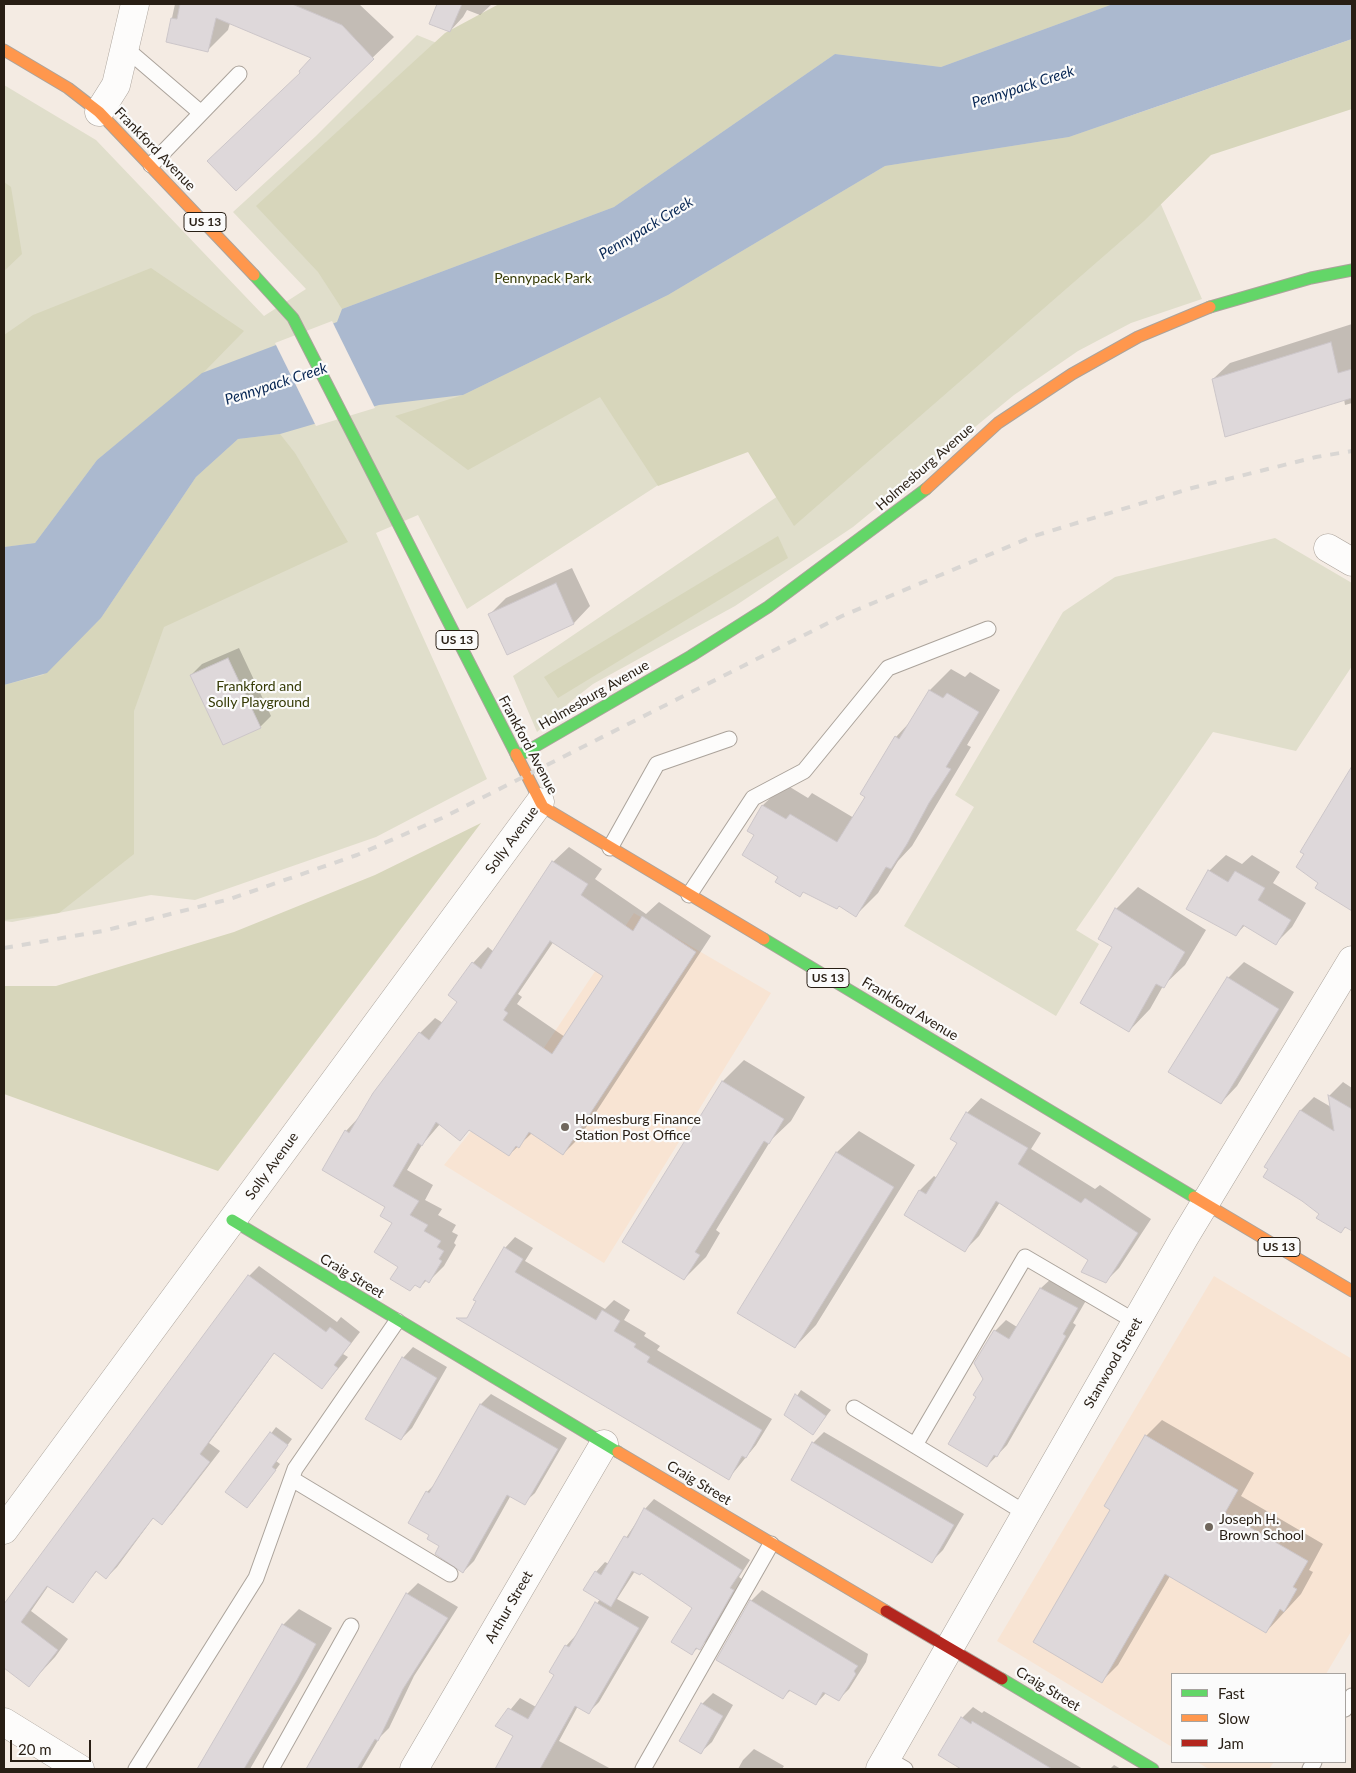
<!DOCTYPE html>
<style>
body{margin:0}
#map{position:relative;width:1356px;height:1773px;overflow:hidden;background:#f4ebe3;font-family:Lato,sans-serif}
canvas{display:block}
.frame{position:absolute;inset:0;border:5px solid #281e14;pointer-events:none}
.legend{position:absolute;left:1171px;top:1673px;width:175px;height:90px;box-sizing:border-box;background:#fbfbfb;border:1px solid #a7a39f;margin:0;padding:6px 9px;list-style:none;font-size:15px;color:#281e14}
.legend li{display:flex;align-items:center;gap:10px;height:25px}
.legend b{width:25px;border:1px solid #a7a39f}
.scale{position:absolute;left:10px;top:1740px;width:81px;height:22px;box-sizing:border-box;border:2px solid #281e14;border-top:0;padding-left:6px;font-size:15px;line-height:18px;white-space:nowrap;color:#281e14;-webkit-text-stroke:4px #fbfbfb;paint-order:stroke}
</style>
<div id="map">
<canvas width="1356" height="1773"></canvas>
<div class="frame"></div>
<ul class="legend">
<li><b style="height:6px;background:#63d668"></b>Fast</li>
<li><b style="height:6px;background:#ff974d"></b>Slow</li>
<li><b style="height:6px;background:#b3261e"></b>Jam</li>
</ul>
<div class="scale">20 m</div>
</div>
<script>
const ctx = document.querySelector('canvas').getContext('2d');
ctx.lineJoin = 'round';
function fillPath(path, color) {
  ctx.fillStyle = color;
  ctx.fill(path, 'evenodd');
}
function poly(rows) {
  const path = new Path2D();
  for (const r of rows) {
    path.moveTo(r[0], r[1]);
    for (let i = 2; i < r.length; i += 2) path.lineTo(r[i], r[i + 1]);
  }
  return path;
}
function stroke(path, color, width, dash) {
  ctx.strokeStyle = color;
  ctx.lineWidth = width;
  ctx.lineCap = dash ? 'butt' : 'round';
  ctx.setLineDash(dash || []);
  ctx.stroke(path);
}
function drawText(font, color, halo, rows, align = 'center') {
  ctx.font = font + ' Lato,sans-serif';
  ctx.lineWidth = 4.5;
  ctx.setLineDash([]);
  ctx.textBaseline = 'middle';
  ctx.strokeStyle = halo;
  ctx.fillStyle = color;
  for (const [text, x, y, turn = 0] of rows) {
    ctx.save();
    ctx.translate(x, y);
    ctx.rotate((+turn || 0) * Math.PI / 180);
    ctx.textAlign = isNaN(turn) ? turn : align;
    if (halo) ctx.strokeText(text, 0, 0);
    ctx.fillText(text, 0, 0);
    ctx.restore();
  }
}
const built = poly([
 [634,913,771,993,604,1263,444,1165,487,1111,497,1118],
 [1214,1276,1352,1359,1352,1630,1326,1674,1172,1674,1172,1747,997,1641],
 [1197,1762,1274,1762,1269,1769,1209,1769]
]);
const green = poly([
 [535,4,1352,4,1117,103,1202,299,1131,323,1078,351,1014,395,853,527,735,606,593,684,570,702,537,732,513,676,778,496,740,432,467,609,418,515,376,533,487,779,376,837,195,900,151,895,12,922,4,921,4,85,96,140,264,316,306,289,233,212,316,136,417,35,464,54],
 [1275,538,1352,583,1352,666,1296,751,1213,732,1076,930,1099,944,1056,1016,904,926,974,807,955,795,1063,612,1115,577]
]);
const forest = poly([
 [499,4,1113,4,941,67,835,54,614,207,342,309,318,272,256,206,445,33],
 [1352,39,1352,109,1211,155,1144,221,794,526,748,452,658,486,600,397,468,470,395,416,463,395,668,295,885,166,1069,137],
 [4,182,11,187,22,254,4,271],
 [151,268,244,331,202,374,97,460,35,543,4,547,4,335,33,315],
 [280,434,295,453,348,542,164,627,134,711,134,854,59,913,4,920,4,685,43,675,101,618,196,477,238,439],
 [778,536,788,558,558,698,544,677],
 [481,823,218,1171,4,1094,4,986,56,986,234,932,375,875]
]);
const water = poly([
 [1113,4,1352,4,1352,39,1069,137,885,166,668,295,463,395,379,405,280,434,238,439,196,477,101,618,47,673,4,685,4,547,35,543,97,460,202,373,337,322,342,309,614,207,835,54,941,67]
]);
const pier = poly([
 [332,321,375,408,316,426,275,343]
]);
const shadow = poly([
 [175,4,359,4,394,37,236,189,301,72,313,57,230,23,228,30,208,50,167,41],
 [438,4,492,4,480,15,467,10,463,17,450,31,431,23],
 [1352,324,1352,403,1345,405,1344,399,1213,379,1230,363],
 [572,568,590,606,574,623,507,653,490,614,506,598],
 [239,648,271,716,260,727,191,675,202,664],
 [951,669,965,677,970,672,1000,690,967,745,971,747,912,846,898,861,878,893,856,915,840,905,804,891,800,895,780,876,756,835,748,830,763,805,785,784,808,798,812,793,854,818,896,737,911,721,930,690],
 [1350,778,1352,779,1352,906,1349,904],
 [569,847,602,869,595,879,646,914,659,902,711,936,579,1138,563,1154,532,1133,509,1155,470,1129,460,1139,440,1124,422,1145,407,1170,433,1185,425,1200,442,1209,438,1215,456,1225,452,1232,458,1235,454,1243,456,1245,444,1266,429,1281,427,1280,420,1287,416,1284,410,1290,400,1266,393,1223,387,1206,346,1131,361,1115,420,1033,435,1018,443,1023,458,1002,473,963,488,947,494,952,553,862],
 [554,941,605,976,565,1037,517,1004,522,997,518,994],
 [1226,855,1242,864,1252,855,1280,872,1273,883,1306,903,1292,927,1276,943,1245,925,1236,935,1209,871],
 [1138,887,1206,930,1185,965,1163,986,1150,1009,1129,1031,1113,947,1116,909],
 [1244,962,1294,992,1237,1086,1221,1103,1228,978],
 [744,1060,805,1097,791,1121,771,1140,716,1230,720,1233,706,1257,684,1279,723,1081],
 [1343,1082,1352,1088,1352,1229,1347,1226,1341,1231,1321,1213,1300,1111,1314,1097,1331,1107,1329,1096],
 [981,1098,1041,1133,1031,1149,1095,1189,1100,1185,1151,1219,1119,1268,1105,1282,1090,1260,1000,1202,979,1236,964,1251,906,1215,920,1190,934,1176,937,1178,958,1142,952,1138,967,1113],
 [859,1131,915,1165,816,1325,795,1347,739,1312,837,1152],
 [515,1237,533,1248,525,1261,605,1309,614,1300,630,1310,624,1320,646,1333,644,1336,660,1346,657,1350,772,1419,756,1445,729,1478,466,1322,505,1248],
 [259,1266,337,1322,341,1317,360,1332,343,1354,348,1357,322,1388,275,1352,209,1443,220,1451,172,1513,162,1523,154,1517,117,1567,106,1578,97,1571,72,1601,49,1585,31,1611,68,1639,55,1657,29,1685,4,1667,4,1610,249,1276],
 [1052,1278,1088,1297,1073,1323,1076,1325,1007,1445,987,1466,978,1397,995,1331,1006,1320,1017,1327,1041,1288],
 [413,1347,447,1367,412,1428,401,1439,403,1358],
 [801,1390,831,1410,813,1433,785,1414],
 [491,1394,567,1438,535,1493,524,1503,511,1495,474,1561,463,1572,431,1534,427,1492,437,1482,481,1404],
 [1162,1420,1254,1473,1241,1496,1323,1544,1309,1570,1313,1572,1301,1594,1266,1632,1170,1576,1118,1665,1102,1681,1112,1509,1146,1436],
 [276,1427,292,1439,276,1461,280,1464,252,1502,227,1492],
 [824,1432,964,1514,943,1550,932,1561,813,1443],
 [654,1499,750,1560,739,1577,743,1580,709,1639,692,1653,693,1607,641,1572,635,1571,617,1599,649,1617,599,1702,589,1712,578,1706,559,1741,611,1769,496,1769,515,1736,497,1726,520,1698,536,1707,555,1674,566,1646,576,1635,600,1599,596,1572,605,1562,609,1564,645,1509],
 [418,1583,458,1607,414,1676,389,1728,380,1737,361,1769,307,1769,407,1594],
 [762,1590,868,1654,866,1662,849,1689,838,1700,826,1693,816,1704,791,1690,783,1697,751,1601],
 [299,1609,332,1628,250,1769,199,1769,283,1625],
 [713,1693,733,1705,712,1742,701,1752,702,1704],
 [973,1707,982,1713,984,1711,1083,1769,964,1769,939,1755,962,1718],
 [754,1749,784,1766,782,1769,738,1769,743,1760],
 [1114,1765,1121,1769,1110,1769]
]);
const building = poly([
 [180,4,292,4,342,25,374,59,236,191,207,161,300,73,299,71,311,58,216,18,208,52,166,42,171,18,177,19,180,4],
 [437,4,462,4,450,32,429,24,437,4],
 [1331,342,1338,373,1352,369,1352,398,1225,437,1212,379,1331,342],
 [556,583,574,624,507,655,488,614,556,583],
 [228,658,261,728,223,745,190,675,228,658],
 [929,690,943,698,947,693,979,712,946,767,951,769,929,803,907,844,891,869,886,867,856,917,839,906,837,909,803,892,800,897,775,882,778,877,742,855,754,835,747,831,762,805,786,819,790,814,837,842,865,797,860,794,895,736,899,739,929,690],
 [1352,766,1352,911,1315,888,1318,883,1296,867,1304,854,1300,852,1352,766],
 [552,861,588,884,581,895,633,931,642,916,696,952,563,1155,529,1132,519,1148,516,1146,509,1156,469,1130,460,1141,436,1122,422,1146,418,1143,393,1186,419,1201,410,1215,428,1225,424,1231,441,1241,437,1247,444,1251,439,1259,442,1261,429,1283,425,1280,420,1288,415,1285,410,1291,390,1279,398,1267,374,1252,392,1223,380,1216,385,1207,322,1170,345,1130,349,1133,373,1093,419,1032,429,1040,457,1002,448,995,472,962,481,969,552,861],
 [550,941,603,976,552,1054,503,1020,508,1013,504,1010,550,941],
 [1208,870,1228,882,1235,871,1265,888,1258,900,1291,920,1276,945,1243,925,1236,936,1186,909,1208,870],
 [1115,908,1185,952,1164,988,1156,984,1129,1032,1080,1003,1112,947,1098,939,1115,908],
 [1227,977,1279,1009,1221,1104,1168,1072,1227,977],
 [722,1081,784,1119,769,1144,764,1141,695,1252,700,1255,684,1280,622,1242,722,1081],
 [1328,1095,1352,1109,1352,1231,1345,1227,1341,1233,1316,1218,1319,1214,1302,1201,1263,1177,1268,1169,1264,1167,1300,1110,1334,1131,1328,1095],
 [966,1112,1028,1148,1018,1164,1081,1203,1085,1198,1138,1233,1106,1283,1081,1272,1088,1260,996,1201,965,1252,904,1215,919,1190,926,1194,957,1143,950,1139,966,1112],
 [836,1152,894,1187,795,1348,737,1313,836,1152],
 [504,1247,523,1259,515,1272,596,1320,602,1310,620,1321,614,1331,636,1344,634,1347,650,1357,647,1362,762,1430,746,1458,742,1456,729,1480,456,1318,467,1318,476,1301,473,1300,504,1247],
 [248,1275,326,1332,330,1327,351,1343,334,1365,338,1368,322,1389,274,1353,200,1454,210,1462,162,1525,153,1518,106,1579,96,1571,73,1603,47,1586,21,1622,58,1650,29,1687,4,1668,4,1604,248,1275],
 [1040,1288,1078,1308,1063,1334,1066,1336,1043,1377,997,1457,994,1455,987,1467,948,1444,976,1397,973,1395,983,1379,974,1363,994,1330,1009,1339,1040,1288],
 [402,1357,437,1378,401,1440,365,1419,402,1357],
 [795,1394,826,1416,813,1435,784,1415,795,1394],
 [480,1404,558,1449,525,1505,507,1495,463,1573,435,1554,439,1546,427,1539,429,1535,408,1523,426,1491,429,1493,480,1404],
 [270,1432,288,1445,272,1467,276,1470,247,1508,225,1492,270,1432],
 [1145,1435,1238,1490,1225,1513,1308,1561,1293,1587,1297,1589,1284,1612,1280,1609,1266,1633,1165,1574,1102,1683,1033,1642,1110,1510,1104,1506,1145,1435],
 [812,1442,954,1525,932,1563,791,1480,812,1442],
 [644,1508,742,1570,730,1588,734,1590,700,1650,696,1648,692,1655,671,1642,692,1608,641,1573,640,1575,632,1571,611,1607,583,1590,595,1571,601,1575,624,1536,628,1538,644,1508],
 [406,1593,448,1618,403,1689,378,1741,375,1739,357,1769,306,1769,406,1593],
 [750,1600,858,1666,854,1671,856,1674,839,1701,823,1692,816,1705,789,1690,783,1699,716,1660,750,1600],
 [595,1602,639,1628,589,1714,575,1706,540,1769,495,1769,513,1736,495,1726,508,1708,528,1719,554,1675,549,1672,565,1645,569,1647,595,1602],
 [282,1624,316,1644,297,1680,244,1769,197,1769,282,1624],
 [701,1703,723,1716,701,1754,679,1741,701,1703],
 [961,1717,971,1724,972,1721,1052,1769,961,1769,938,1755,961,1717]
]);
const lane = poly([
 [124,47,201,113],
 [151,165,239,74],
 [610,848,657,764,729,739],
 [689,895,753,798,804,771,888,668,988,629],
 [854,1408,1027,1514],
 [915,1445,1025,1257,1136,1322],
 [292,1479,450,1574],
 [1345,1709,1352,1696],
 [886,1758,905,1769],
 [136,1769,256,1578,295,1469,397,1321],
 [271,1769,351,1626],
 [643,1769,771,1544],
 [1310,1769,1314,1762]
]);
const street = poly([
 [99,112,116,85,135,4],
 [1328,548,1352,562],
 [4,1530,540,802],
 [4,1722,80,1769],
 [414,1769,604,1444],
 [880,1769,1184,1238,1352,960]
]);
const fast = poly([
 [254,275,293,318,516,754],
 [1210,307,1311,278,1352,270],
 [517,757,691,656,768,607,926,489],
 [764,939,1194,1197],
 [232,1220,618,1452],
 [1002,1679,1153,1769]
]);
const slow = poly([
 [4,50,68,88,99,112,254,275],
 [926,489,998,423,1072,374,1138,337,1210,307],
 [516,754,543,807,764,939],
 [1194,1197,1352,1291],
 [618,1452,886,1611]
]);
const jam = poly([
 [886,1611,1002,1679]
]);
const rail = poly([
 [4,948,103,931,230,899,357,855,442,818,842,616,1034,536,1192,488,1316,457,1352,451]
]);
const markers = [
 [565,1127,5,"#6f665c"],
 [1209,1527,5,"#6f665c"]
];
const shields = [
 [205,222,42],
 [457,640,42],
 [828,978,42],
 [1279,1247,42]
];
const shieldNames = [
 ["US 13",205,222],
 ["US 13",457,640],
 ["US 13",828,978],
 ["US 13",1279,1247]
];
const streetNames = [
 ["Frankford Avenue",155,149,46],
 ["Holmesburg Avenue",925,467,-41],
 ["Holmesburg Avenue",594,695,-30],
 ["Frankford Avenue",528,745,62],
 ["Solly Avenue",512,840,-54],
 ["Frankford Avenue",910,1009,31],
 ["Solly Avenue",272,1166,-54],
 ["Craig Street",352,1276,31],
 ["Stanwood Street",1113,1363,-60],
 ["Craig Street",699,1483,31],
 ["Arthur Street",509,1607,-60],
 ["Craig Street",1048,1689,31]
];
const parkNames = [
 ["Pennypack Park",543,278],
 ["Frankford and",259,686],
 ["Solly Playground",259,702]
];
const poiNames = [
 ["Holmesburg Finance",575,1119],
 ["Station Post Office",575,1135],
 ["Joseph H.",1219,1519],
 ["Brown School",1219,1535]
];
const waterNames = [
 ["Pennypack Creek",1023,87,-18],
 ["Pennypack Creek",646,228,-31],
 ["Pennypack Creek",276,384,-18]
];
fillPath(built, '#f8e4d3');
fillPath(green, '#e0decb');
fillPath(forest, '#d7d6bb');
fillPath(water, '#abb9cf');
fillPath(pier, '#f4ebe3');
fillPath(shadow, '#0003');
fillPath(building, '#ded8da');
stroke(building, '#ccc6c9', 1);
stroke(lane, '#aba39b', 17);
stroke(street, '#aba39b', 29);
stroke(fast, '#aba39b', 13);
stroke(slow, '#aba39b', 13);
stroke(jam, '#aba39b', 13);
stroke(lane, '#fdfcfb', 15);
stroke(street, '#fdfcfb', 28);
stroke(fast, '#63d668', 11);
stroke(slow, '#ff974d', 11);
stroke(jam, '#b3261e', 11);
stroke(rail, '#d9d6d3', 4, [9, 9]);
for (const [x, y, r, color] of markers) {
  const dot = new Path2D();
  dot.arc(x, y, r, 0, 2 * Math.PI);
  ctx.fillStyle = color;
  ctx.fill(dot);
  stroke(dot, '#fbfbfb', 2);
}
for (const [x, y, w] of shields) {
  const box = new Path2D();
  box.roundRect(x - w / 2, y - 9.5, w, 19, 4);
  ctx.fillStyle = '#fbfbfb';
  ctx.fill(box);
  stroke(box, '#281e14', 1);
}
drawText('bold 12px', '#281e14', null, shieldNames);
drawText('14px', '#281e14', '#fbfbfb', streetNames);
drawText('14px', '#363b06', '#fbfbfb', parkNames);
drawText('14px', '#281e14', '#fbfbfb', poiNames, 'left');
drawText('italic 15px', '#082754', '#fbfbfb', waterNames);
</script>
